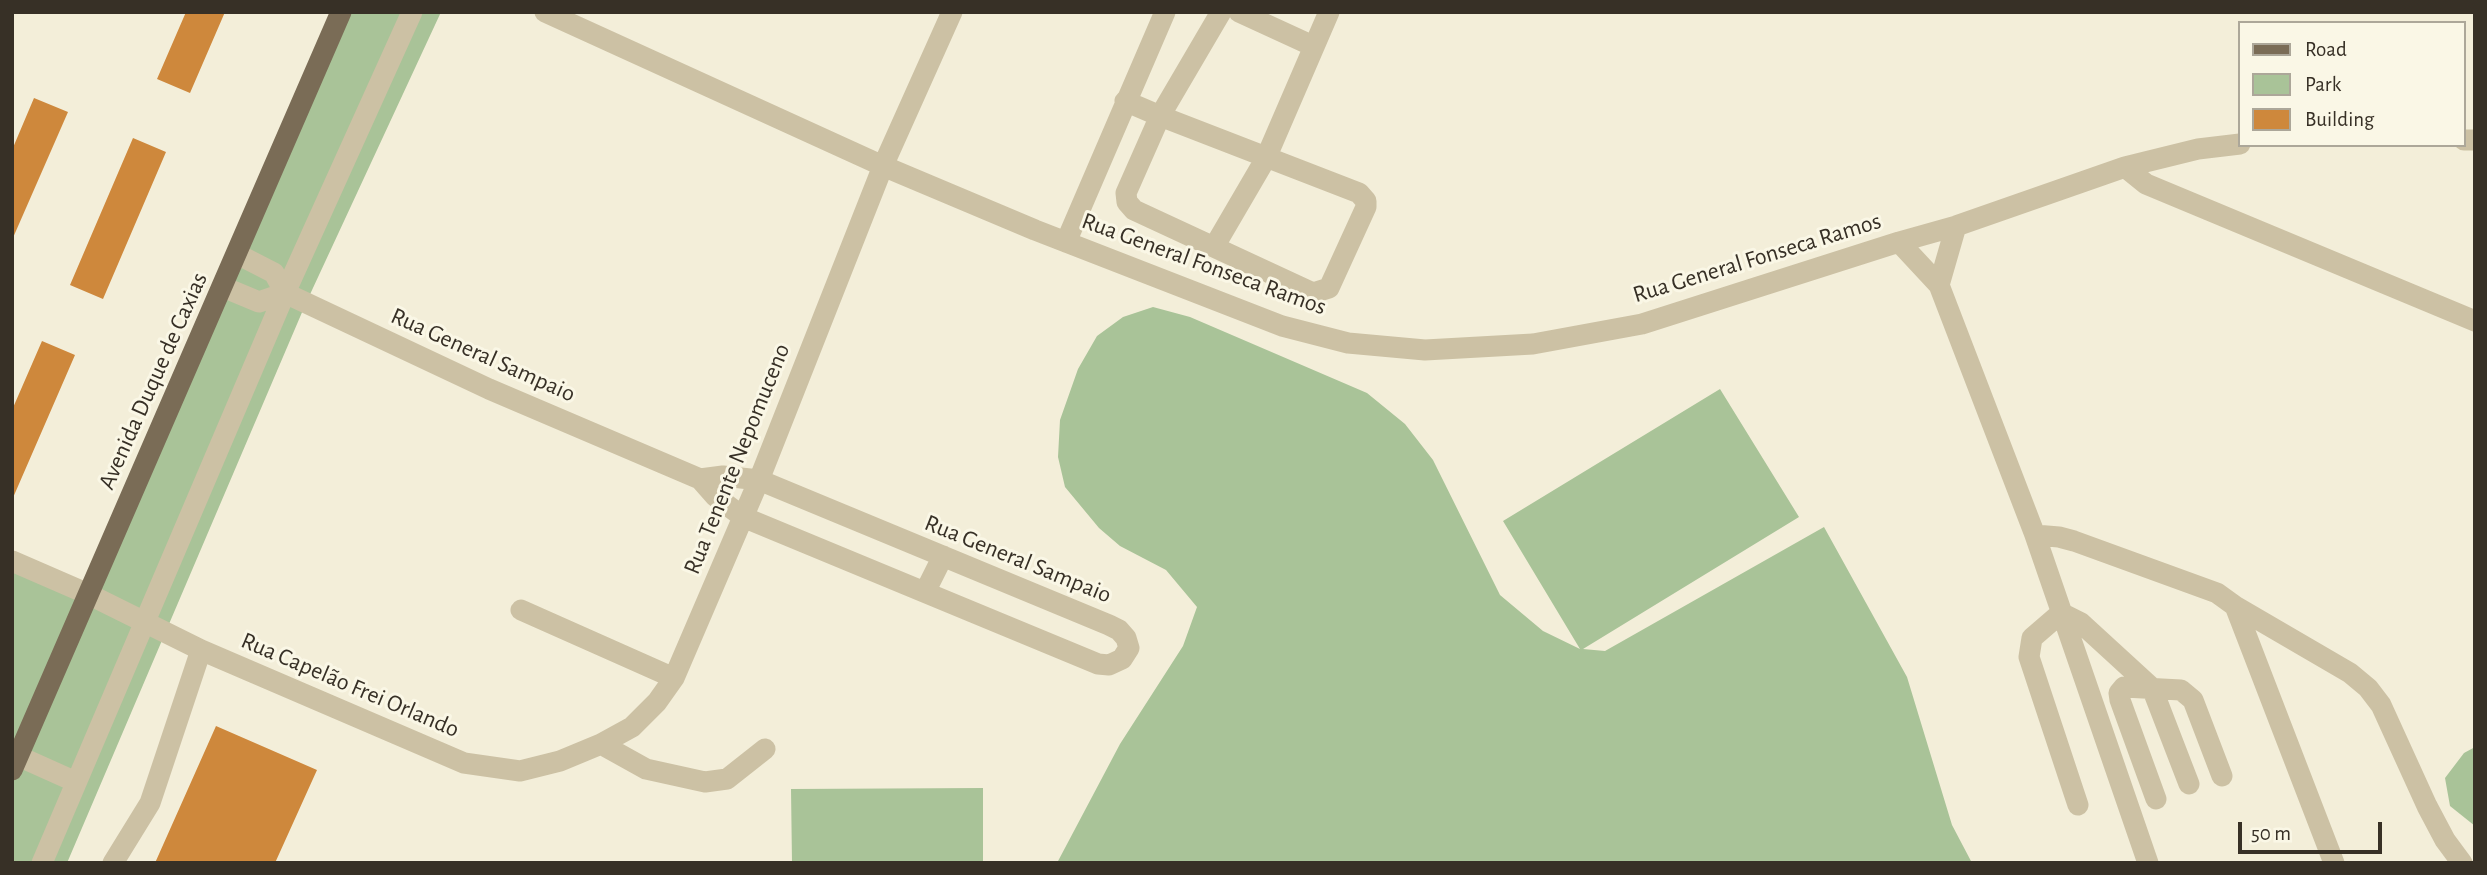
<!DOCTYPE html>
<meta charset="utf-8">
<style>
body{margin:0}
#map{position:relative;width:2487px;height:875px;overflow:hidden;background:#f3eed9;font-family:"Alegreya Sans",sans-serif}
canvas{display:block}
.frame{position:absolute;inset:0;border:14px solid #373026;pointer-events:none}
.legend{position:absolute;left:2238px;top:21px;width:228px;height:126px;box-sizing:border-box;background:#faf7e6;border:2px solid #aca799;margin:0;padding:9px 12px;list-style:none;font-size:21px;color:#373026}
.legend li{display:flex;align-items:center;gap:14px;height:35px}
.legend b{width:35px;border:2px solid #aca799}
.scale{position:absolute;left:2238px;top:822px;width:144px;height:32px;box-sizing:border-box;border:4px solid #373026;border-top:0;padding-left:9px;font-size:21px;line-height:24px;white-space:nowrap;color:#373026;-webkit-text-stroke:5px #faf7e6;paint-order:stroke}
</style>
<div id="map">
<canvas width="2487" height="875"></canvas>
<div class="frame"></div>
<ul class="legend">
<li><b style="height:9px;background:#7a6c56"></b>Road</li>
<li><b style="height:19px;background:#a9c398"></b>Park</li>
<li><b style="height:19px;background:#ce883c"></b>Building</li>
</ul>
<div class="scale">50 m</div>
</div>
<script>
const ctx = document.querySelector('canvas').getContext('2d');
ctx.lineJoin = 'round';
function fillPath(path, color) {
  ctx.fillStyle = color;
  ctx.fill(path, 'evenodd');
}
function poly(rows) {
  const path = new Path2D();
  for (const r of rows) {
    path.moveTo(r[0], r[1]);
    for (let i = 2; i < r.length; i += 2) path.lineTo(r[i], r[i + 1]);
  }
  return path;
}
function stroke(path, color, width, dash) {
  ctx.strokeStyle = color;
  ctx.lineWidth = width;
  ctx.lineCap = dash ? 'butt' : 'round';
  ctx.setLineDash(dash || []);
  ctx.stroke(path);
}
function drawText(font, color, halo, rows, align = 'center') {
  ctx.font = font + ' "Alegreya Sans",sans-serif';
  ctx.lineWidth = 6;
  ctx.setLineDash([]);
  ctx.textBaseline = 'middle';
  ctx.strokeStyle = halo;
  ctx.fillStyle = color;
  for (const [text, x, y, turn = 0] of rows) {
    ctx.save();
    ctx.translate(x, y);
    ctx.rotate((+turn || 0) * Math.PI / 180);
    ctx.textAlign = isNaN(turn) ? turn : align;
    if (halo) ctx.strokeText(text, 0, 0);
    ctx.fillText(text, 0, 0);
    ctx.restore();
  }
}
const green = poly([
 [336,12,441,12,306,303,67,863,12,863,12,562,84,593],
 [1153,307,1190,317,1367,393,1405,424,1433,460,1500,595,1543,631,1580,649,1503,521,1720,389,1799,517,1583,649,1605,651,1824,527,1907,677,1952,825,1972,863,1057,863,1120,744,1183,646,1197,607,1166,570,1120,546,1099,528,1065,487,1058,457,1060,420,1078,369,1097,336,1123,317],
 [2475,747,2475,826,2450,806,2445,778,2464,753],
 [983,788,983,863,792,863,791,789]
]);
const building = poly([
 [186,12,225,12,190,93,157,79],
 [34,98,68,112,12,240,12,150],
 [133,138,166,152,103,299,70,285],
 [42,341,75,355,12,500,12,410],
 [216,726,317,770,275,863,155,863]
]);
const minor = poly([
 [545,12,883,166,1035,230,1282,326,1348,343,1425,350,1533,344,1642,324,1899,242,1956,226,2125,167,2198,149,2240,144],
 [1239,12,1313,46],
 [1125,101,1160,116,1359,193,1366,201,1366,207,1329,288,1313,293,1134,210,1127,202,1126,193,1160,116,1221,12],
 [2464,140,2475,140],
 [2125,167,2146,184,2475,321],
 [1066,242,1165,12],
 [1899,242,1939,285,2035,535,2148,863],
 [1214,247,1266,158,1329,12],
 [237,254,274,273,285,293,489,389,700,479,715,496,743,517,1098,664,1109,665,1122,659,1129,648,1126,638,1119,630,1109,625,759,480,723,476,700,479],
 [1939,285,1956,226],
 [223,287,259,302,285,293],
 [2035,535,2059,537,2074,541,2217,593,2235,606,2334,863],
 [12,561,88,594,201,650,464,763,520,771,560,761,601,744,632,727,657,702,674,678,759,480,883,166,952,12],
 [925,592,943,556],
 [2235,606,2350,673,2368,688,2381,705,2427,806,2445,840,2462,863],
 [521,610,674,678],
 [601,744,646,769,705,782,727,779,765,749],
 [18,756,76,782],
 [2156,799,2120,700,2119,693,2124,687,2181,690,2193,700,2222,776],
 [2078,805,2029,657,2032,638,2061,613,2081,623,2152,688,2189,784],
 [42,863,285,293,412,12],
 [113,863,150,803,201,650]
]);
const major = poly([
 [12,770,341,12]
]);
const streetNames = [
 ["Rua General Fonseca Ramos",1757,258,-17],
 ["Rua General Fonseca Ramos",1204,264,20],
 ["Rua General Sampaio",483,355,24],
 ["Avenida Duque de Caxias",153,381,-66],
 ["Rua Tenente Nepomuceno",737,459,-68],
 ["Rua General Sampaio",1018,559,22],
 ["Rua Capelão Frei Orlando",350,685,23]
];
fillPath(green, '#a9c398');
fillPath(building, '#ce883c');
stroke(minor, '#ccc1a4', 21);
stroke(major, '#7a6c56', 21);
drawText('24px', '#373026', '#faf7e6', streetNames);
</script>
